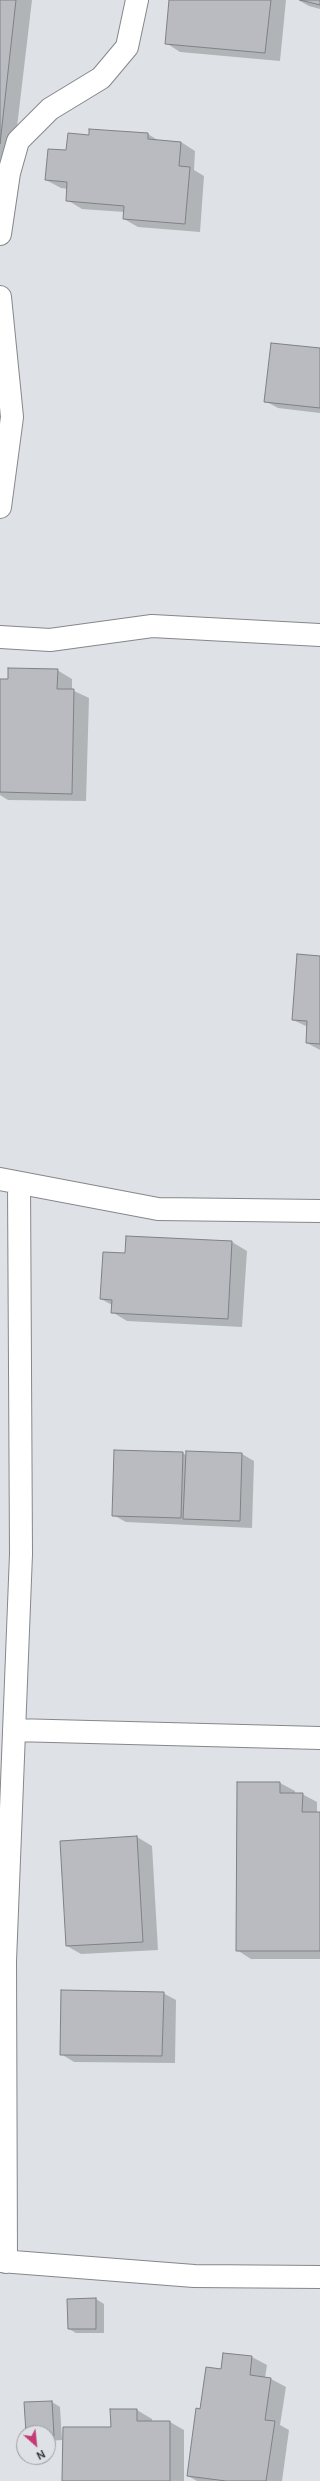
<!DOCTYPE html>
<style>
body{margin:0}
#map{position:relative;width:320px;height:2481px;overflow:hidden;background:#dee1e5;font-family:Ubuntu,sans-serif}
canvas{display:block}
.north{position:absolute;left:16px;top:2425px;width:40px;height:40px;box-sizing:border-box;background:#dee1e5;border:1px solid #9c9ea1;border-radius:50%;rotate:153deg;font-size:11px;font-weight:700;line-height:16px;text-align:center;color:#383a3b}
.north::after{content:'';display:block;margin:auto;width:14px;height:18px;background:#c33a76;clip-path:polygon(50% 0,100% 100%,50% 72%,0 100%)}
</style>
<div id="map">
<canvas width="320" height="2481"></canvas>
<div class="north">N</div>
</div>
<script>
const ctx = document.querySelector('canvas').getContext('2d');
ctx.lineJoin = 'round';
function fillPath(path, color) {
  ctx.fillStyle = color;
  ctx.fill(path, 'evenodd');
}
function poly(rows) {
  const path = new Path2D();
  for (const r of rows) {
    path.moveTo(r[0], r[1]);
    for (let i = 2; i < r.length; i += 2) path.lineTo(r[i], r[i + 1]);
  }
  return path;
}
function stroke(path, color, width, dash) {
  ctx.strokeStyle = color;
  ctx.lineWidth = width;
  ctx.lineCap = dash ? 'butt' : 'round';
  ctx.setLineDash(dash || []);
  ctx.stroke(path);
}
const shadow = poly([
 [0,0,32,0,13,161,0,160],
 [170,0,286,0,280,61,180,52,166,43],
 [298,0,320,0,320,9,309,6],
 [90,130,148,134,159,141,181,142,195,151,194,170,204,176,200,232,138,227,124,219,124,212,82,209,67,200,68,189,61,188,46,180,67,152,90,136],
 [320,349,320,413,278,408,265,401],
 [57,670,72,679,72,690,89,698,86,801,8,800,0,795,0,680],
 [320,957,320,1050,307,1043,308,1027,293,1020],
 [232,1242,247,1251,242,1327,127,1321,112,1312,112,1305,101,1299,126,1254],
 [183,1453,187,1456,242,1454,254,1461,252,1528,126,1522,113,1515],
 [280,1783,295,1791,295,1794,302,1794,317,1802,317,1813,320,1813,320,1959,251,1959,237,1950],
 [137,1837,152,1846,158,1950,81,1954,67,1946,61,1842],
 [163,1993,176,2000,175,2063,74,2062,61,2054],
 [96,2299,104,2304,104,2333,76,2333,69,2329],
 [224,2354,252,2357,267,2365,265,2378,271,2379,286,2387,280,2425,289,2430,282,2481,197,2481,188,2476,201,2410,222,2370],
 [52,2402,60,2407,62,2440,48,2441,48,2433,27,2433,25,2403],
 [111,2410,137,2410,152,2419,152,2422,170,2422,184,2430,184,2481,63,2481,112,2428]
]);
const building = poly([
 [0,0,16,0,0,144,0,0],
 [169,0,271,0,265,53,165,44,169,0],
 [300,0,320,0,320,5,300,0],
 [89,129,148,133,148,139,181,142,179,166,190,167,185,224,123,219,124,206,66,201,67,182,45,180,48,149,66,150,68,133,89,135,89,129],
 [271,343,320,348,320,408,264,402,271,343],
 [8,668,58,669,57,689,74,689,72,794,0,792,0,679,8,679,8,668],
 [297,954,320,956,320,1044,306,1043,307,1021,292,1020,297,954],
 [126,1236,232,1241,228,1319,111,1313,112,1300,100,1299,103,1252,125,1253,126,1236],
 [114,1450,183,1452,181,1518,112,1516,114,1450],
 [186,1451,242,1453,240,1521,183,1519,186,1451],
 [237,1782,280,1782,280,1793,303,1793,302,1812,320,1812,320,1951,236,1951,237,1782],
 [137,1836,143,1942,66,1946,60,1841,137,1836],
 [61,1990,164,1992,162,2056,60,2055,61,1990],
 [96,2298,96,2329,68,2329,67,2299,96,2298],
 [223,2353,252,2356,250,2375,271,2378,265,2420,275,2421,266,2481,226,2481,187,2476,196,2408,200,2409,206,2367,221,2369,223,2353],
 [52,2401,54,2436,48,2436,48,2433,26,2433,24,2402,52,2401],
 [110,2409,137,2409,137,2421,170,2421,170,2481,62,2481,63,2427,111,2427,110,2409]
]);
const minor = poly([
 [0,234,9,173,18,141,50,109,101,78,127,47,137,0],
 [0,297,12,417,0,507],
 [0,637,50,640,152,626,320,635],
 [0,1179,158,1209,320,1211],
 [14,1730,320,1738],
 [0,2261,194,2276,320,2277],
 [6,2262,5,1961,21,1554,19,1183]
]);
fillPath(shadow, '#0003');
fillPath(building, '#b9bbc0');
stroke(building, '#7e8185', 1);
stroke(minor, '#85878b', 24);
stroke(minor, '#fff', 22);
</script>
